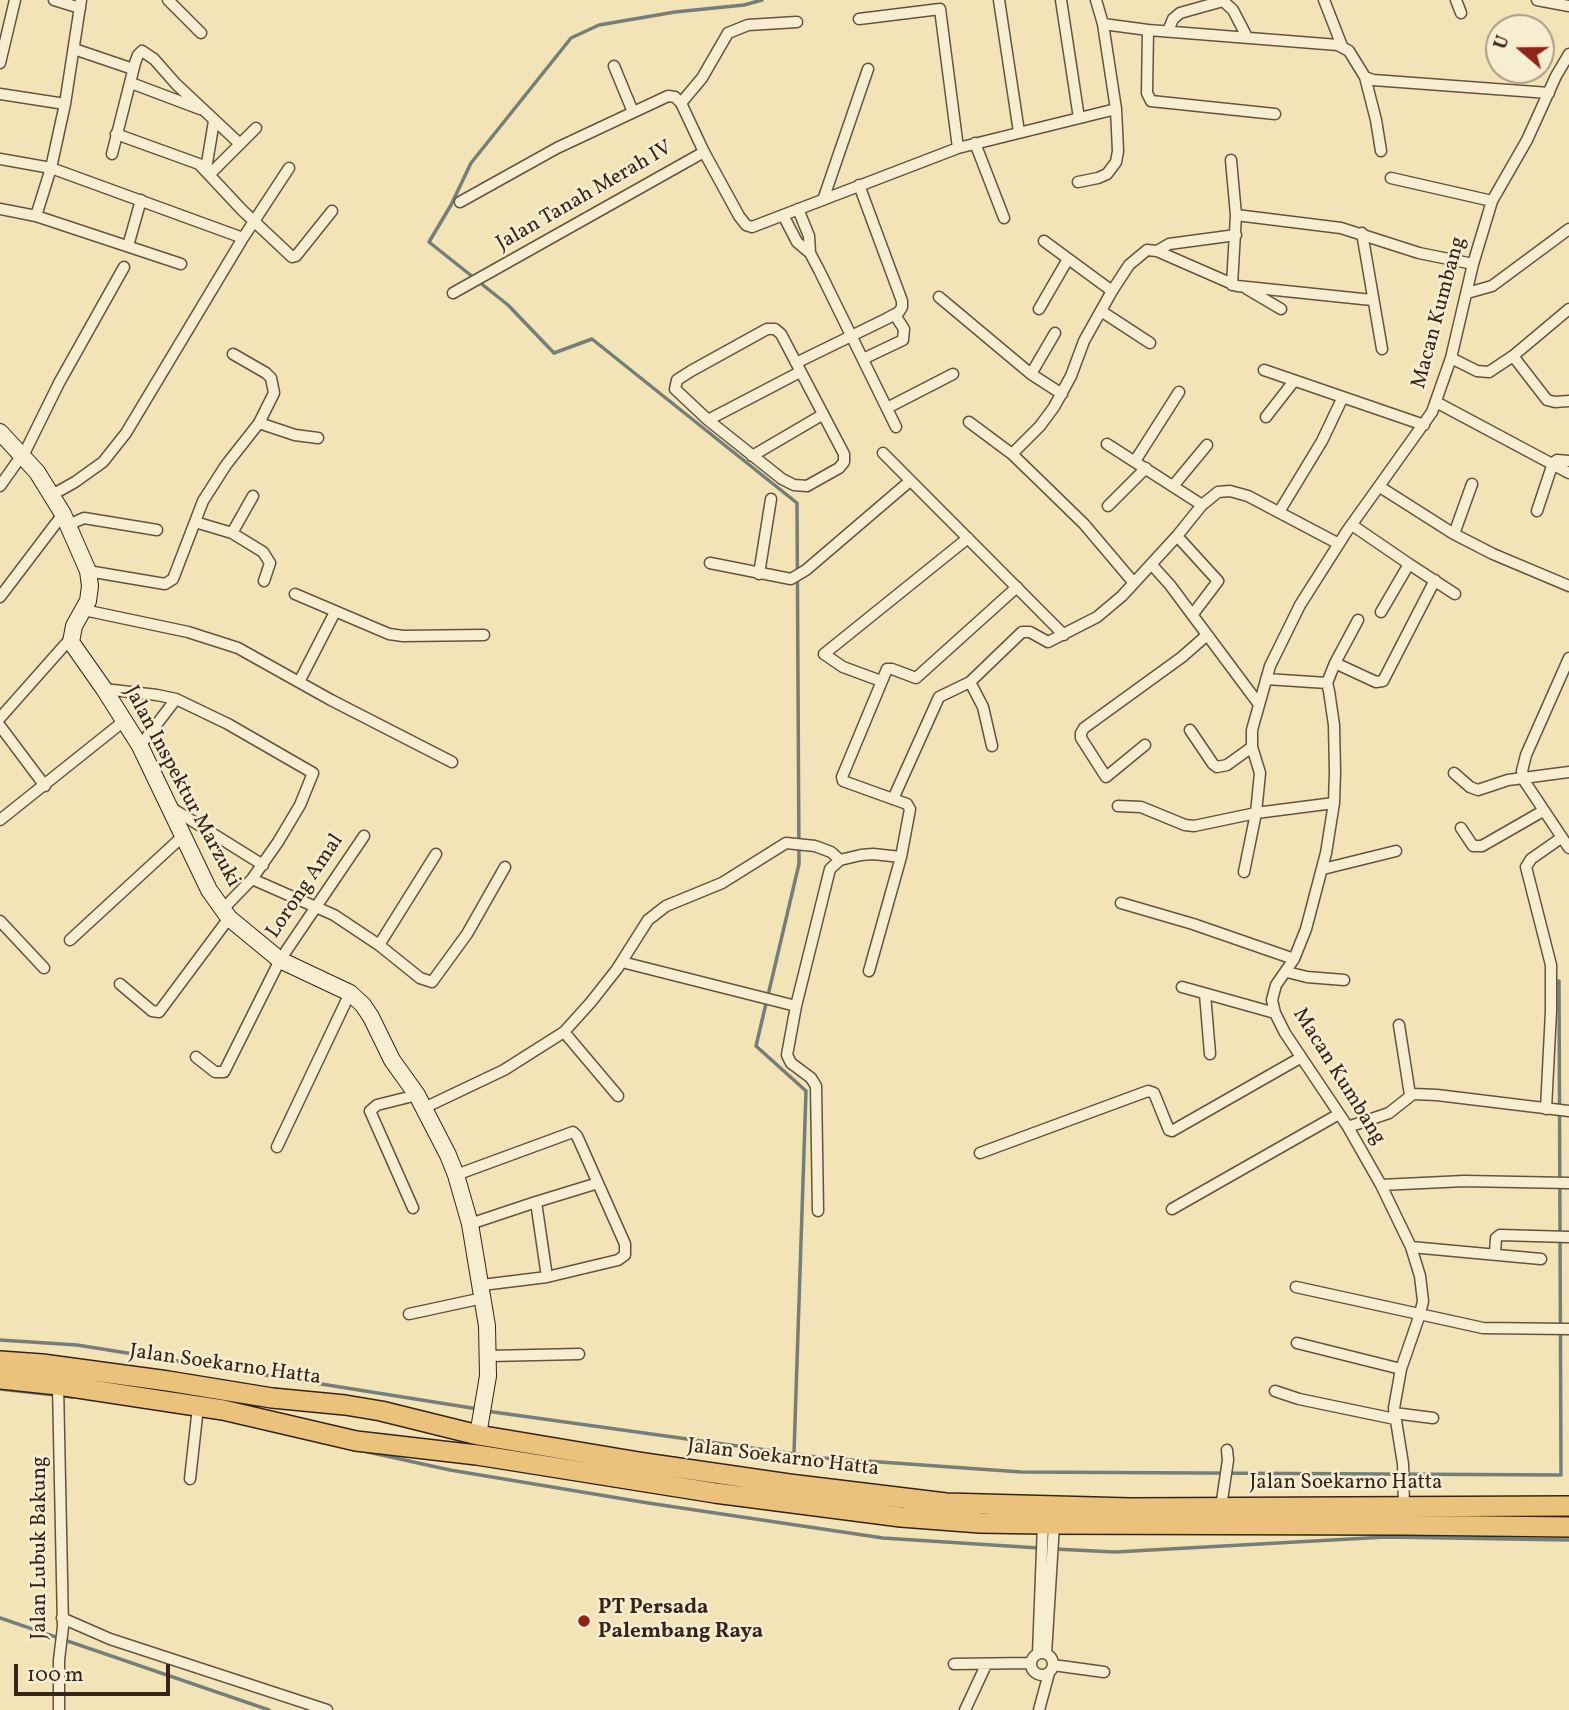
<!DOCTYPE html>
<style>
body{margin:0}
#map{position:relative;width:1569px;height:1710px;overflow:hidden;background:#f3e4b7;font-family:Vollkorn,serif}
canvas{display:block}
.north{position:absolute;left:1485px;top:14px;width:70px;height:70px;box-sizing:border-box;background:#f7edd0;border:2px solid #aa9c87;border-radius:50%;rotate:290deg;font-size:19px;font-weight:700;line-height:28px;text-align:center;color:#36231a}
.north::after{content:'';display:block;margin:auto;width:24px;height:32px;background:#8f2418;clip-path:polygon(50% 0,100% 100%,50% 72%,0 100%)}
.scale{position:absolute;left:14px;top:1664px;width:156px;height:32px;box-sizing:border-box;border:4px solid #36231a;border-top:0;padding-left:9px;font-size:21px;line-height:24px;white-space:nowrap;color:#36231a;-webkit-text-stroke:5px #f7edd0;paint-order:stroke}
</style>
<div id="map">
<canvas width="1569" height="1710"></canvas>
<div class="north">U</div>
<div class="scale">100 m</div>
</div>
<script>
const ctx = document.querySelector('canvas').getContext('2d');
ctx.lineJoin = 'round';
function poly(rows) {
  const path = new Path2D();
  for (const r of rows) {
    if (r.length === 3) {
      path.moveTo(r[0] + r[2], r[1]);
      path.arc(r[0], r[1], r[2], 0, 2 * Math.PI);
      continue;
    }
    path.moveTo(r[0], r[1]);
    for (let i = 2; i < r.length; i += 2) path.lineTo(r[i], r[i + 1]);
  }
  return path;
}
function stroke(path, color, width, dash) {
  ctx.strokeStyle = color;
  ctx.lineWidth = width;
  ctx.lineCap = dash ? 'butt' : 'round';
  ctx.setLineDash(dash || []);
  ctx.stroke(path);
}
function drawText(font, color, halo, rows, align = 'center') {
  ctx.font = font + ' Vollkorn,serif';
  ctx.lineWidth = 5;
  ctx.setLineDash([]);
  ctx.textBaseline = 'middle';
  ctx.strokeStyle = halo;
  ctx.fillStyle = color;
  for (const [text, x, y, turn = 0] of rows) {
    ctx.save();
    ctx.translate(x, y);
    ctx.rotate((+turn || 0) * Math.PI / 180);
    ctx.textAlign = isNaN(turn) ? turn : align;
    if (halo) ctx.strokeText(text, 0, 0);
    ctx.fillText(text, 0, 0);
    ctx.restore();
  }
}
const stream = poly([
 [762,0,744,5,675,12,599,25,571,38,471,163,451,205,429,242,508,305,554,353,592,339,797,503,799,864,756,1046,806,1091,794,1453],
 [0,1340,77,1345,478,1409],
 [0,1389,72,1397],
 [486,1411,824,1458,1021,1472,1561,1475,1559,981],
 [368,1452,450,1470,648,1503,883,1538,1039,1548],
 [1054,1549,1115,1552,1386,1537,1569,1540],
 [0,1618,269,1710]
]);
const street = poly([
 [54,0,80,8],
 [168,0,201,33],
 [999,0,1019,132],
 [1061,0,1079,118],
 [1222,0,1233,10,1247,37],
 [1324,0,1342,46],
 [1456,0,1461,13],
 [1537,0,1569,6],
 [859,19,940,9,958,148],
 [1103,24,1148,30,1338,45,1349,51,1365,77,1373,80,1549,93],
 [1148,30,1147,93,1151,101,1275,114],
 [1168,31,1173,19,1180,13,1223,1],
 [74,49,133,69],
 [0,63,15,0],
 [614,66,633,112],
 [1365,77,1376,120,1381,151],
 [131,83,200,109],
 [0,94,65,104],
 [681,103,702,78,728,33,748,25,797,22],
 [116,134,199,164,242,210,292,257,296,256,332,211],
 [975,143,1004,218],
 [112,154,135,63,138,55,142,51,154,59,176,84,240,144],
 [0,159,51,168,243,238],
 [1231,160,1236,215,1232,285],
 [206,169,214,121],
 [210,174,256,128],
 [1391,178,1492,201],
 [1078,182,1098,178,1107,174,1116,162,1118,151,1116,109,1103,24,1096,0],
 [823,200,868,69],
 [460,202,557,148,668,96,675,97,681,103,704,152,739,216,746,225,752,227,958,148,1116,109],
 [0,209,36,216,181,264],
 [798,209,809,236,810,253],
 [783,215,797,242,810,253,819,270,896,427],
 [1236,215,1341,228,1419,253,1473,264],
 [36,216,51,168,65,104,81,0],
 [1362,233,1382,349],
 [1044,241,1112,291],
 [128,246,141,200],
 [1157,251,1169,244,1236,235],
 [1247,289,1281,309],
 [453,293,704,152],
 [1467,293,1492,286,1569,229],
 [939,297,1031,374,1062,394],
 [1039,309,1068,259],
 [1101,311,1150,343],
 [767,329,775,329,781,334,844,454,844,462,839,468,807,486,794,485,782,479,708,420,675,389,677,380,691,371,767,329],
 [1513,356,1547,400,1555,402,1569,401],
 [1451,358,1477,371,1489,372,1513,356,1569,309],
 [863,359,903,340,904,329,895,315],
 [796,363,886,319,899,312,902,307,902,301,859,185],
 [1264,370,1424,425],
 [1031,374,1055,333],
 [1436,402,1569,473],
 [887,408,953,374],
 [1266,417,1294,381],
 [708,420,800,372],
 [969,422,1012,454,1044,485,1084,524,1134,583],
 [259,423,295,435,318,438],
 [1107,444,1202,505],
 [883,453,1064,635],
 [1012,454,1040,426,1054,407,1071,376,1084,341,1112,291,1129,265,1147,250,1157,251,1237,286,1372,300],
 [23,456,59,383,124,267],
 [752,456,822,415],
 [1135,461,1179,392],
 [0,486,22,455],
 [1173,486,1207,445],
 [1380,487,1454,534,1493,554,1569,586],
 [52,495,75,482,103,462,126,433,243,238,289,168],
 [1108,506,1146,468],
 [1537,511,1553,463,1557,460,1569,461],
 [1279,512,1322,441,1342,399],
 [195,522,232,533,263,552,270,563,264,581],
 [68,525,84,518,157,530],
 [1352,525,1409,564,1381,612],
 [232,533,253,496],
 [1454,534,1472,484],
 [1177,536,1218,581,1193,614],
 [710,563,791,579,806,570,910,481],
 [1409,564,1455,594],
 [1152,565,1170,585,1258,703],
 [88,571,165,584,173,579,203,501,226,465,259,423,274,393,271,378,266,373,233,354],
 [759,574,771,499],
 [295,594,389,634,403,636,484,635],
 [0,597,63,514],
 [84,610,188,632,238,648,331,700,452,762],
 [1569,658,1526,755,1522,771,1525,782,1569,848],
 [1335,663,1376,682,1383,681,1435,580],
 [1266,679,1327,683,1329,691,1334,725,1335,772,1334,803,1326,853,1306,929,1294,959,1276,985,1272,1000,1275,1013,1285,1033,1348,1127,1381,1185,1411,1247,1420,1276,1423,1301,1420,1314,1401,1369,1394,1408,1403,1464,1404,1507],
 [881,681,843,667,824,654,968,538],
 [299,682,335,612],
 [970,682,983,707,992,746],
 [1327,683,1335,663,1358,620],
 [104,689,157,695,176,699,228,724,313,773,300,805,278,842,252,879,223,909],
 [0,718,70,639],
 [0,726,45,786],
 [1190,730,1213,764,1217,767,1227,765,1252,747],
 [1145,745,1106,777,1081,738,1081,733,1084,728,1182,657,1207,635],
 [140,746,176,699],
 [1454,773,1470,787,1478,790,1508,780,1569,772],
 [893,799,939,697,970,682,1022,632,1030,632,1048,642,1097,617,1122,596,1177,536,1202,505,1218,492,1230,491,1248,496,1339,544],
 [1118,806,1141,807,1185,825,1194,826,1256,813,1334,803],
 [170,807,263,865],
 [0,820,124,721],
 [1461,828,1473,846,1482,846,1543,811],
 [1323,869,1396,851],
 [1244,872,1256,813,1260,773,1252,747,1252,730,1270,666,1300,605,1347,531,1432,412,1451,358,1473,264,1492,201,1527,140,1556,76,1569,54],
 [252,879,334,915,379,945,420,978,432,982,467,934,505,867],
 [1121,903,1193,924,1294,959],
 [0,921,44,968],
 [70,940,183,836],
 [379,945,436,854],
 [622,962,796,1006],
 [869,971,901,857,910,809,907,804,843,781,842,777,887,669,892,669,916,678,1017,587],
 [1287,972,1307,977,1344,980],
 [120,984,152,1011,159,1012,229,918],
 [1182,987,1275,1013],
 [1205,994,1210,1054],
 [1399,1025,1410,1095],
 [564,1032,618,1096],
 [196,1057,215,1072,224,1072,280,960,364,836],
 [424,1108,504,1070,564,1032,591,1002,617,969,648,920,666,906,722,883,786,843,815,846,831,852,840,860],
 [1546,1109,1551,1011,1551,965,1526,867,1531,859,1561,838],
 [1348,1127,1389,1113,1413,1094,1437,1095,1569,1111],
 [277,1147,350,993],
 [980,1153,1148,1091,1154,1093,1169,1130,1172,1131,1300,1058],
 [456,1175,573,1132,577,1136,625,1244,625,1255,618,1260,547,1277,482,1285],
 [1381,1185,1464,1181,1569,1183],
 [536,1202,598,1183],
 [413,1208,370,1111,377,1105,417,1095],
 [1172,1209,1339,1114],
 [818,1211,816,1086,811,1078,791,1063,787,1055,796,1006,830,869,840,860,861,855,873,854,901,857],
 [470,1224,536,1202,547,1277],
 [1411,1247,1541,1259],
 [1495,1254,1496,1238,1500,1235,1569,1237],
 [1296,1287,1483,1328,1569,1329],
 [409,1314,483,1298],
 [1297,1343,1401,1369],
 [489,1356,579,1354],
 [58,1385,63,1627,59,1660,59,1710],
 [1275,1391,1299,1399,1395,1419],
 [1394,1413,1433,1418],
 [190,1479,198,1407],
 [1221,1507,1228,1460,1227,1450],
 [62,1618,110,1639,327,1710],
 [1042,1664,11],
 [1038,1654,1043,1524],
 [1046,1654,1054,1524],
 [954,1664,1030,1663],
 [1053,1665,1104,1672],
 [965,1710,986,1665],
 [1039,1710,1049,1673]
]);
const secondary = poly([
 [0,432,37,472,63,514,88,571,90,586,88,601,74,626,71,642,104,689,140,746,209,890,229,918,280,960,350,993,363,1005,371,1017,392,1060,417,1095,448,1155,456,1175,470,1224,487,1326,488,1376,478,1435]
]);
const highway = poly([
 [0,1361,42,1364,168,1381,272,1398,345,1405,381,1411,478,1435,639,1462,789,1484,946,1503,1130,1508,1569,1506],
 [0,1379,58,1385,223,1410,356,1441,477,1455,715,1493,901,1517,980,1523,1043,1524,1404,1525,1569,1527]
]);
const markers = [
 [584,1621,7,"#8f2418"]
];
const streetNames = [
 ["Jalan Tanah Merah IV",585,197,-30],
 ["Macan Kumbang",1440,313,-75],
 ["Jalan Inspektur Marzuki",181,787,62],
 ["Lorong Amal",306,887,-56],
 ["Macan Kumbang",1338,1077,58],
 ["Jalan Soekarno Hatta",225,1366,8],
 ["Jalan Soekarno Hatta",783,1459,7],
 ["Jalan Soekarno Hatta",1346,1484],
 ["Jalan Lubuk Bakung",41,1548,-90]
];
const poiNames = [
 ["PT Persada",598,1609],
 ["Palembang Raya",598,1633]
];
stroke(stream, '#757f79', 3.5);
stroke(street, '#655341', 13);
stroke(secondary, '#36231a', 18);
stroke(highway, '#36231a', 22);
stroke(street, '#f7edd0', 10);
stroke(secondary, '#f7edd0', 16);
stroke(highway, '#eac27c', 19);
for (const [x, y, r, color] of markers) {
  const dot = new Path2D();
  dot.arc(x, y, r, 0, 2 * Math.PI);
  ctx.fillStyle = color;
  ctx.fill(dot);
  stroke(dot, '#f7edd0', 2.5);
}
drawText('21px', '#36231a', '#f7edd0', streetNames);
drawText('bold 21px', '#36231a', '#f7edd0', poiNames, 'left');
</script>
